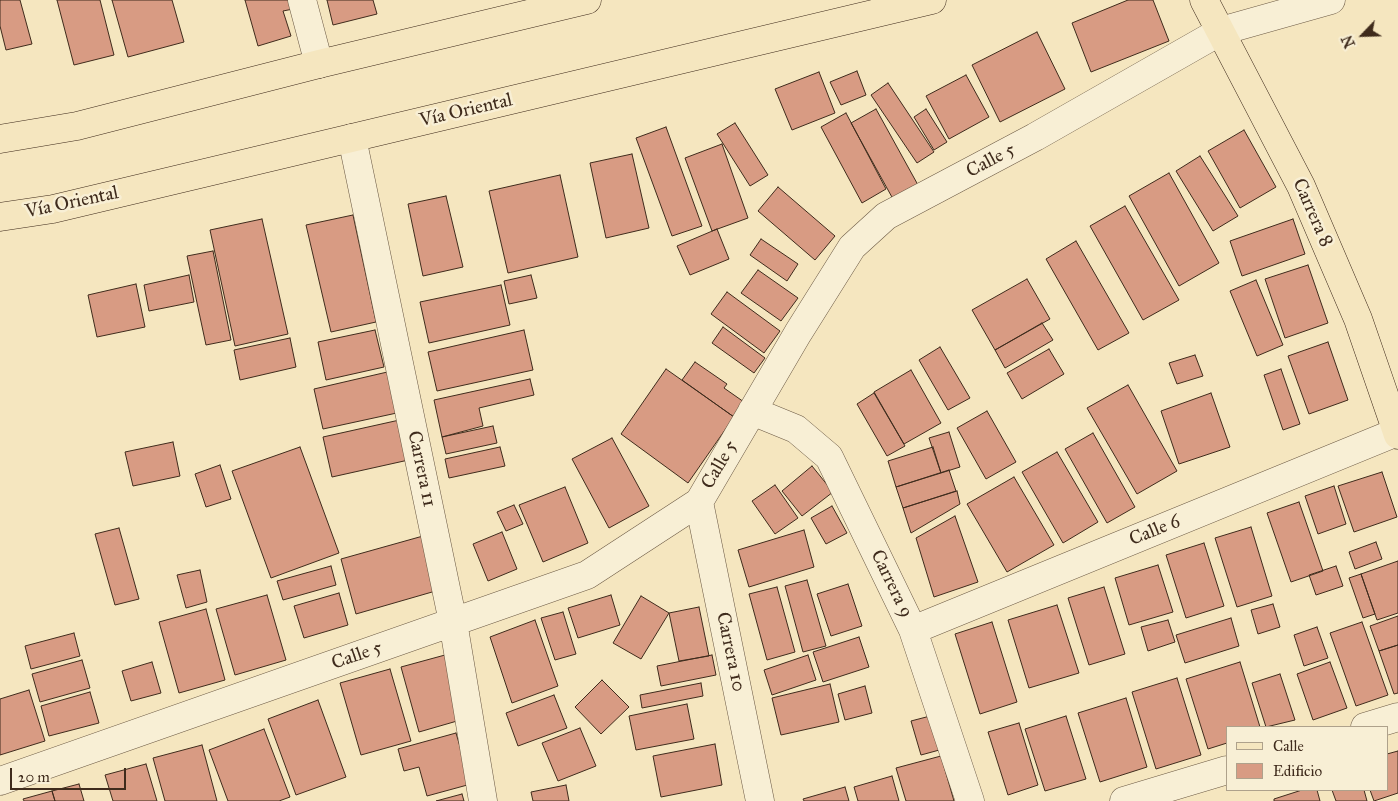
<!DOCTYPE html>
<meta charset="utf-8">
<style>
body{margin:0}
#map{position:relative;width:1398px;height:801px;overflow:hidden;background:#f5e6bf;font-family:"IM FELL Great Primer",serif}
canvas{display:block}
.legend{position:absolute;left:1226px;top:726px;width:162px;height:65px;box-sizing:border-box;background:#f8efd5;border:1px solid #aea18b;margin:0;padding:6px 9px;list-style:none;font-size:15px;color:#3f2b1c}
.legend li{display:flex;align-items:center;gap:10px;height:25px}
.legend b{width:25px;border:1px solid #aea18b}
.north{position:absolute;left:1338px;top:10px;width:50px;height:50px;-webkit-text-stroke:4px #f8efd5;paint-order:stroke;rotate:246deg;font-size:14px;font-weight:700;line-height:20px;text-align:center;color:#3f2b1c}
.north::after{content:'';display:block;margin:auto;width:18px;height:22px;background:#3f2b1c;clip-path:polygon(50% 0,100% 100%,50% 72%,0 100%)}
.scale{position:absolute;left:10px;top:768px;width:116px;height:22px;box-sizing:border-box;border:2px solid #3f2b1c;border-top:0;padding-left:6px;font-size:15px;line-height:18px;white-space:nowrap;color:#3f2b1c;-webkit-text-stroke:4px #f8efd5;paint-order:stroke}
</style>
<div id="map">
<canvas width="1398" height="801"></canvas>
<ul class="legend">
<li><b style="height:6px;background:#f5e6bf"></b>Calle</li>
<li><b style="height:14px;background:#d89b83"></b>Edificio</li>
</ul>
<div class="north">N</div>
<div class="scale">20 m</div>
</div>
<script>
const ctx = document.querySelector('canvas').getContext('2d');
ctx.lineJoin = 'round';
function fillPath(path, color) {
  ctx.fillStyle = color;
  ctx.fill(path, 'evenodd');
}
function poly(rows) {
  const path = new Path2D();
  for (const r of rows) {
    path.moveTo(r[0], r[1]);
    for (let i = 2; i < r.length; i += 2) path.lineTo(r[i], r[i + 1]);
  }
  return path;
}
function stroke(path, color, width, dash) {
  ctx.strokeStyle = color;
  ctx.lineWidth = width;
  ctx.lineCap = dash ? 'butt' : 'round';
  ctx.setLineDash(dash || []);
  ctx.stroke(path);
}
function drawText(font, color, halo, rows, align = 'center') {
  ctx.font = font + ' "IM FELL Great Primer",serif';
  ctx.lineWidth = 5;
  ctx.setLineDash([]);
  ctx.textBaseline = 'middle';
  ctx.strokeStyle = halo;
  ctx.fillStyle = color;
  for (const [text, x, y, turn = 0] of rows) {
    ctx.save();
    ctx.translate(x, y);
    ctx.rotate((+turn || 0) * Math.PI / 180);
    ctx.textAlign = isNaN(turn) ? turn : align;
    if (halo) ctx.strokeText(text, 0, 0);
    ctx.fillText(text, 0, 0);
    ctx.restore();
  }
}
const building = poly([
 [0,0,20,0,32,44,6,50,0,26,0,0],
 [57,0,100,0,114,55,74,65,57,0],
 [112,0,172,0,184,42,128,57,112,0],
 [245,0,291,0,293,9,283,11,291,36,258,46,245,0],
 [327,0,373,0,377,14,333,25,327,0],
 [1128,0,1153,0,1169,41,1091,72,1072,23,1128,0],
 [1037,32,1065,89,1000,122,972,65,1037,32],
 [857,71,866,95,841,105,830,82,857,71],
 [819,72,835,113,792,130,775,89,819,72],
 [966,75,989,117,949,139,926,96,966,75],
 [888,83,934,152,917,163,871,95,888,83],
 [876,109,918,185,893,199,851,123,876,109],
 [926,109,947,142,934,150,914,117,926,109],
 [846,113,886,189,862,203,821,127,846,113],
 [735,123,768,175,750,186,717,134,735,123],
 [666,127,702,226,672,236,636,138,666,127],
 [1244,130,1276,187,1240,208,1208,151,1244,130],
 [722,144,748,218,712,231,685,158,722,144],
 [632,154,649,228,606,238,590,163,632,154],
 [1200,156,1238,216,1213,231,1176,171,1200,156],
 [1169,173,1219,263,1179,286,1129,196,1169,173],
 [560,175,578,257,508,273,489,191,560,175],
 [778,187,835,236,815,260,758,211,778,187],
 [446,196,463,267,423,276,408,204,446,196],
 [1125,206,1179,300,1143,320,1090,226,1125,206],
 [353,215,376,322,331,332,306,225,353,215],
 [262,219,288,334,235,346,210,230,262,219],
 [1293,219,1305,254,1242,276,1230,241,1293,219],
 [717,229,729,259,690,275,677,246,717,229],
 [761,239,798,264,787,281,750,255,761,239],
 [1076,241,1129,333,1098,350,1046,259,1076,241],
 [213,251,231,340,206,345,187,256,213,251],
 [1308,265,1328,323,1285,338,1265,279,1308,265],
 [758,270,798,298,781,321,741,293,758,270],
 [189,275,194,302,149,311,144,285,189,275],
 [531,275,537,298,509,304,504,281,531,275],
 [1027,279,1050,319,995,350,972,310,1027,279],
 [1256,280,1283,345,1257,356,1230,291,1256,280],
 [136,284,145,327,97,337,88,295,136,284],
 [501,285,510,325,429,343,420,302,501,285],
 [727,292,780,331,764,353,711,314,727,292],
 [1042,323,1053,340,1005,368,995,350,1042,323],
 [723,327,765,358,754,373,712,343,723,327],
 [375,330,384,367,326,380,318,342,375,330],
 [524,330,533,370,437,391,428,352,524,330],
 [290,338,296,367,240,380,234,350,290,338],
 [1328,342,1348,400,1309,414,1288,356,1328,342],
 [940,347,970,398,948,410,919,360,940,347],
 [1049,349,1064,374,1022,399,1007,373,1049,349],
 [1195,355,1203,376,1177,384,1169,363,1195,355],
 [695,362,727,384,724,388,744,402,734,417,682,380,695,362],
 [666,369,734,417,688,483,621,434,666,369],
 [1281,369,1300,424,1283,430,1264,375,1281,369],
 [396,370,406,411,323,429,314,389,396,370],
 [911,370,941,423,904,444,874,392,911,370],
 [530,379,534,395,479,408,483,426,442,437,434,400,530,379],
 [1128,385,1177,471,1137,494,1087,408,1128,385],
 [874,393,905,446,887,456,857,404,874,393],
 [1211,393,1230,447,1179,464,1161,411,1211,393],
 [987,411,1016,462,986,479,957,428,987,411],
 [404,419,413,459,332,477,323,437,404,419],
 [493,426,497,443,446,454,442,437,493,426],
 [949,432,960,467,941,473,929,438,949,432],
 [1093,433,1135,507,1107,523,1065,449,1093,433],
 [612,438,649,506,609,528,572,459,612,438],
 [173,442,180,476,133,486,125,452,173,442],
 [300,447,339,553,271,578,232,471,300,447],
 [500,447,505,466,449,478,445,459,500,447],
 [933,447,941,473,896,487,888,461,933,447],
 [1057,452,1098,522,1063,543,1022,472,1057,452],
 [220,465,231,499,206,507,195,474,220,465],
 [812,466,833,492,802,516,782,491,812,466],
 [949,470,956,491,903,508,896,487,949,470],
 [1382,472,1397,517,1354,532,1338,486,1382,472],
 [1014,477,1054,545,1007,572,967,504,1014,477],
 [775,485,798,518,775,534,752,501,775,485],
 [1334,486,1346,524,1318,534,1305,496,1334,486],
 [565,487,588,543,543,562,519,505,565,487],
 [957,491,960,504,911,533,903,508,957,491],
 [1299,502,1323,571,1291,582,1267,513,1299,502],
 [514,505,523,524,506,531,497,512,514,505],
 [832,506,847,533,826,544,811,518,832,506],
 [955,516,978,582,934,597,916,538,955,516],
 [1251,527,1272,596,1237,607,1215,538,1251,527],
 [119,528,139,599,115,605,95,534,119,528],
 [804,530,814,567,749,587,738,550,804,530],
 [502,532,517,569,488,581,473,544,502,532],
 [423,536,439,590,356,614,341,559,423,536],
 [1376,542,1382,559,1355,569,1349,552,1376,542],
 [1204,543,1224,606,1186,618,1166,555,1204,543],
 [1398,561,1398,613,1377,620,1361,574,1398,561],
 [1158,565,1173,612,1129,625,1115,578,1158,565],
 [331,566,336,585,283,600,277,581,331,566],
 [1336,566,1343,586,1316,595,1309,575,1336,566],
 [200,570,207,602,186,608,177,575,200,570],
 [1361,574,1375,614,1363,618,1349,578,1361,574],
 [807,580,826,646,803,652,785,586,807,580],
 [848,584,862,626,831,636,817,594,848,584],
 [777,587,795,652,767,660,749,594,777,587],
 [1104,587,1125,654,1089,665,1068,598,1104,587],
 [339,593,348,625,304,638,294,606,339,593],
 [267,595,286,660,235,675,216,609,267,595],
 [611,595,620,625,578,638,568,608,611,595],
 [641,596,669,613,641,659,613,643,641,596],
 [1273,604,1280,627,1258,634,1251,610,1273,604],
 [1057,605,1079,673,1029,688,1008,620,1057,605],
 [699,607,709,656,679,661,669,613,699,607],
 [206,609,225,680,179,693,159,622,206,609],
 [563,612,576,654,555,660,541,618,563,612],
 [1398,616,1398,645,1379,651,1370,626,1398,616],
 [1231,618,1239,646,1185,663,1176,635,1231,618],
 [535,620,558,686,512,703,490,637,535,620],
 [1168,620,1175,642,1148,651,1141,627,1168,620],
 [992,622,1017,702,980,714,955,634,992,622],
 [1362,622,1388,695,1356,706,1330,633,1362,622],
 [1317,627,1328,658,1304,666,1294,635,1317,627],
 [74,633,80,656,31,669,25,646,74,633],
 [859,637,869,667,823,682,813,652,859,637],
 [1398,645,1398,693,1394,694,1379,651,1398,645],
 [445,655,464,719,419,732,401,667,445,655],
 [712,655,716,675,661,686,657,666,712,655],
 [808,655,816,680,772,695,764,670,808,655],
 [82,660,90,688,40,702,32,674,82,660],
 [152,662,161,693,131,701,122,671,152,662],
 [1240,662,1260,727,1227,727,1227,743,1208,749,1186,679,1240,662],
 [1330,662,1347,708,1313,720,1297,674,1330,662],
 [390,669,411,741,361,755,340,683,390,669],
 [1280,674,1295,720,1266,727,1252,683,1280,674],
 [1177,678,1201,755,1156,769,1132,692,1177,678],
 [602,680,629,707,601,734,575,707,602,680],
 [701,683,703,696,642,708,640,695,701,683],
 [830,684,839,722,781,735,772,698,830,684],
 [865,686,872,713,845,720,838,694,865,686],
 [29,690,45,741,0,755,0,699,29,690],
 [90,692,99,723,49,736,41,706,90,692],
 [554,695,567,728,518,746,506,713,554,695],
 [1126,698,1147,767,1100,782,1078,713,1126,698],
 [318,700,346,777,296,795,268,719,318,700],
 [687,704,694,739,636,750,629,716,687,704],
 [934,715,943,749,921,755,911,721,934,715],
 [1066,716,1086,779,1045,791,1025,729,1066,716],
 [1019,723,1038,785,1008,795,988,732,1019,723],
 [580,728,596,766,558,781,542,743,580,728],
 [264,729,290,797,279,801,228,801,209,750,264,729],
 [456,733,471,784,427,796,419,767,404,771,398,749,456,733],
 [715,744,722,785,661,797,653,756,715,744],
 [202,745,217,801,165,801,153,758,202,745],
 [1398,751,1398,793,1374,801,1370,790,1387,790,1387,754,1398,751],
 [941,756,954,801,906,801,896,768,941,756],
 [146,764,157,801,113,801,105,775,146,764],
 [892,776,899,801,858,801,854,787,892,776],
 [79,784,84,801,55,801,52,791,79,784],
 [566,785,569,801,533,801,531,792,566,785],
 [845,787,849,801,804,801,803,799,845,787],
 [1302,790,1317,790,1320,801,1274,801,1274,799,1302,790],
 [1332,790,1364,790,1367,801,1336,801,1332,790],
 [52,791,55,801,24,801,23,799,52,791],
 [462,794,464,801,436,801,462,794]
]);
const minor = poly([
 [302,0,319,64],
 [352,138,453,622,483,801],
 [752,411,796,429,829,457,913,630,970,801],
 [699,502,760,801],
 [913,630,1397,432],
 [1365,727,1398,717],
 [0,781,587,575,699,502,798,333,852,247,886,216,1035,137,1221,31,1331,0],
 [1124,801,1227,770]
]);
const major = poly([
 [1204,0,1301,186,1358,319,1398,435]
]);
const highway = poly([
 [0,139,77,126,319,64,587,0],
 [0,217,53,209,932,0]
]);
const streetNames = [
 ["Vía Oriental",466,111,-13],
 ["Calle 5",991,161,-28],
 ["Vía Oriental",72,203,-12],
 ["Carrera 8",1312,213,66],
 ["Calle 5",720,465,-60],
 ["Carrera 11",421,469,78],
 ["Calle 6",1155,531,-22],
 ["Carrera 9",891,584,64],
 ["Carrera 10",730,652,78],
 ["Calle 5",357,656,-19]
];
fillPath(building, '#d89b83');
stroke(building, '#3f2b1c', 1);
stroke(minor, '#6c5a45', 29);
stroke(major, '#3f2b1c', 29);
stroke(highway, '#3f2b1c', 29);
stroke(minor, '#f8efd5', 28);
stroke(major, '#f5e6bf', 28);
stroke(highway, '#f5e6bf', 28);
drawText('19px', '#3f2b1c', '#f8efd5', streetNames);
</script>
